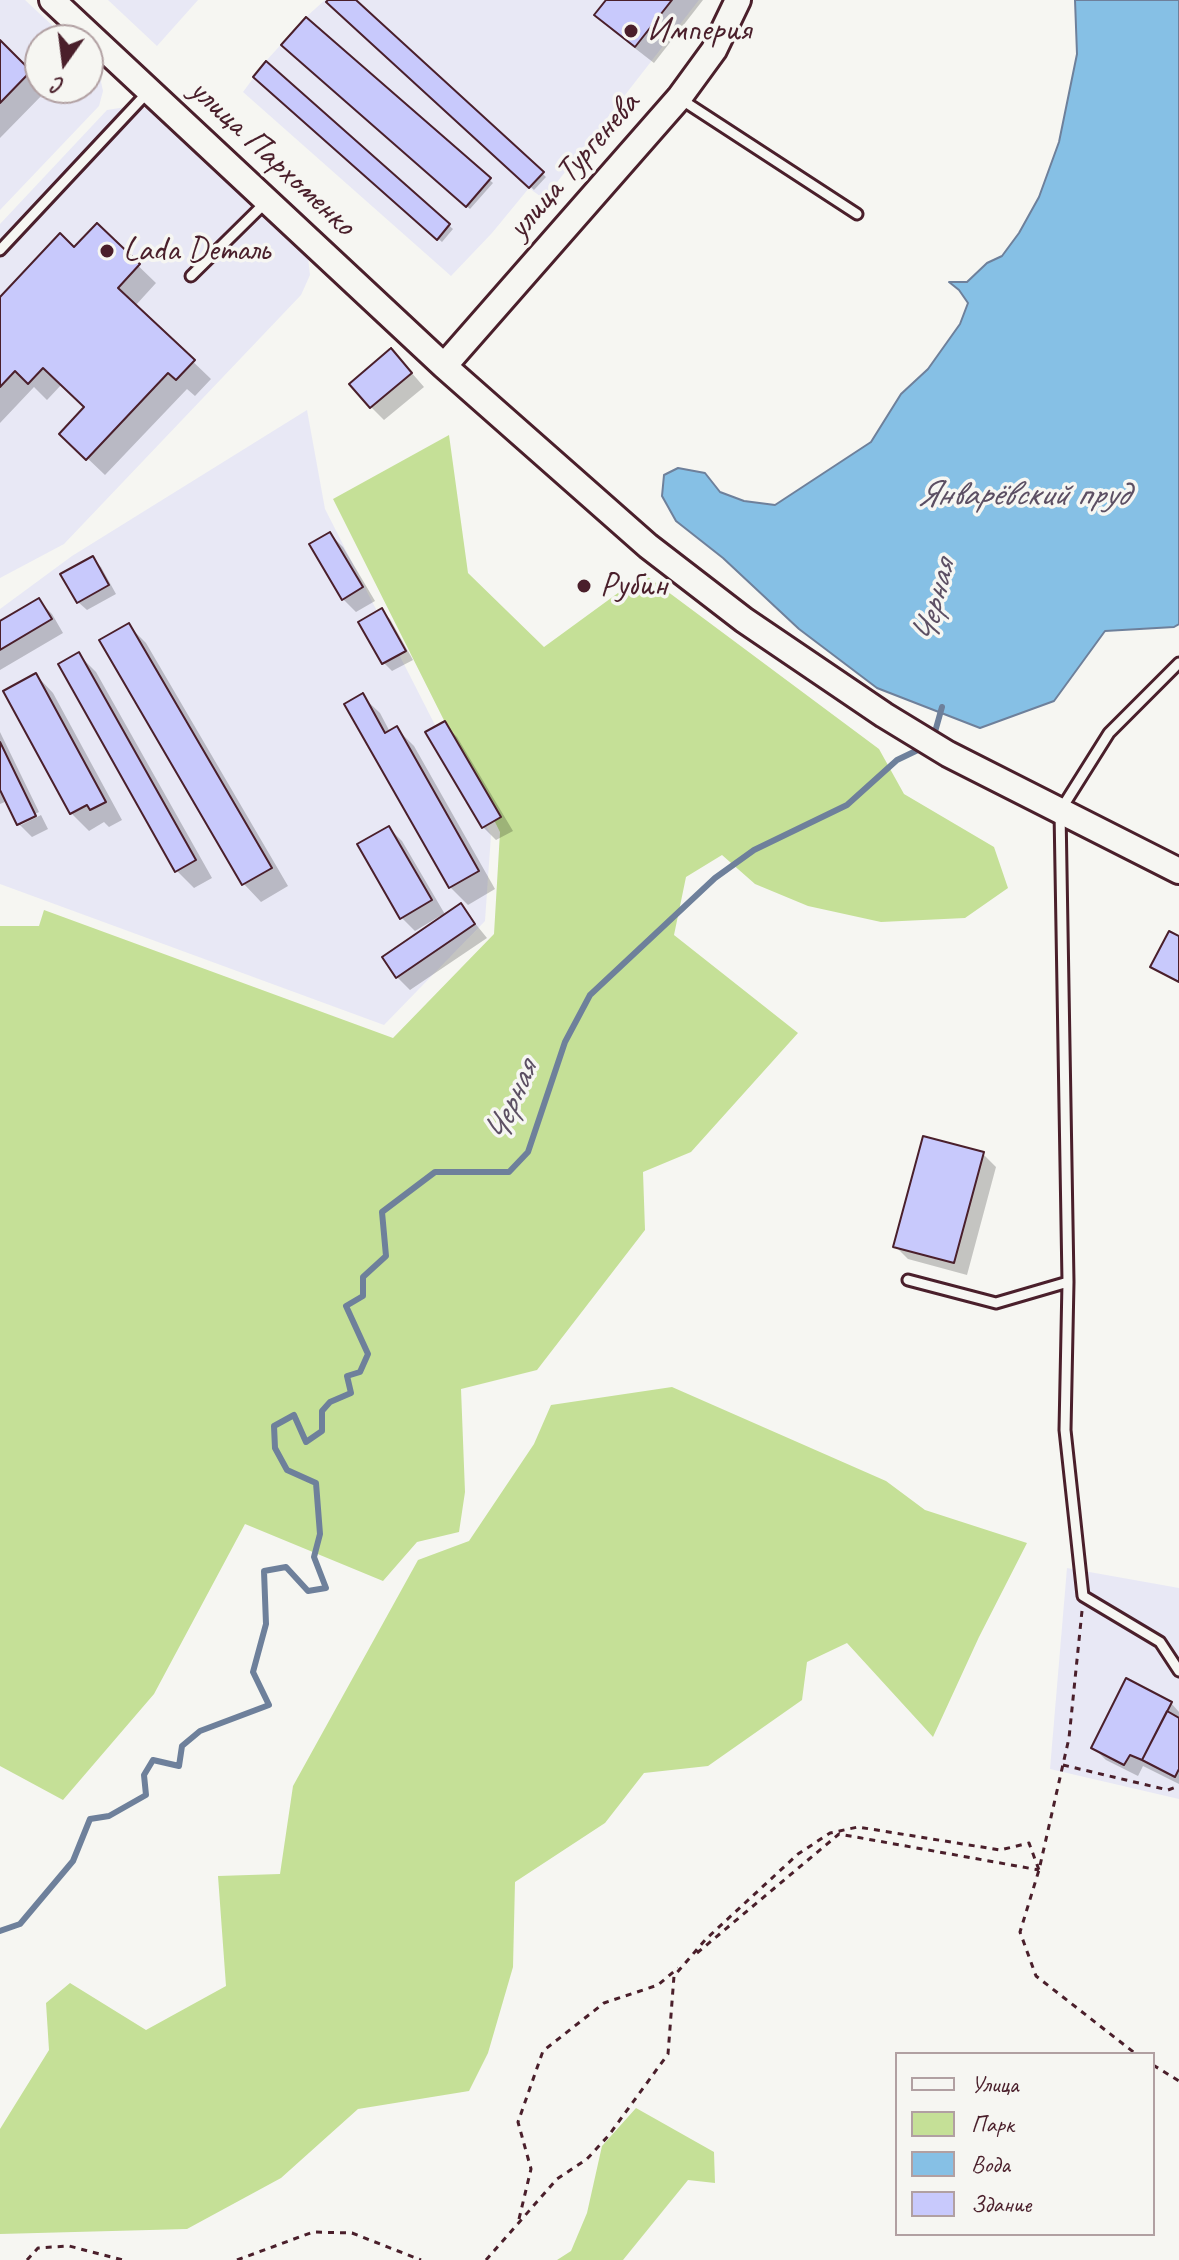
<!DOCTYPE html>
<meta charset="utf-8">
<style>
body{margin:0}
#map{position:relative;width:1179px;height:2260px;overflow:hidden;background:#f6f6f2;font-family:Caveat,sans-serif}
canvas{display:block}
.legend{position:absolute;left:895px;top:2052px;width:260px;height:184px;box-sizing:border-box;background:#f6f6f2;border:2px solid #b1a0a2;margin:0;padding:10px 14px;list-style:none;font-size:24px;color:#4a1f2b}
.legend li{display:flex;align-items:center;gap:16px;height:40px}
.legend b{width:40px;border:2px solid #b1a0a2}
.north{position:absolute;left:24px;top:24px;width:80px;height:80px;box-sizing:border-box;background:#f6f6f2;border:2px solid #b1a0a2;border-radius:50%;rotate:194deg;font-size:22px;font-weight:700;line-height:32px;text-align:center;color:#4a1f2b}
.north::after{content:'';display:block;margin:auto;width:28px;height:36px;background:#4a1f2b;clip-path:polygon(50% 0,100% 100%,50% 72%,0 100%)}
</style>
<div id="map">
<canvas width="1179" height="2260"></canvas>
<ul class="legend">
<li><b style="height:10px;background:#f6f6f2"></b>Улица</li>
<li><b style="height:22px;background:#c5e097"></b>Парк</li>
<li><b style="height:22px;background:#86c0e5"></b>Вода</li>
<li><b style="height:22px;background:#c8c9fc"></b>Здание</li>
</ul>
<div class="north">С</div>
</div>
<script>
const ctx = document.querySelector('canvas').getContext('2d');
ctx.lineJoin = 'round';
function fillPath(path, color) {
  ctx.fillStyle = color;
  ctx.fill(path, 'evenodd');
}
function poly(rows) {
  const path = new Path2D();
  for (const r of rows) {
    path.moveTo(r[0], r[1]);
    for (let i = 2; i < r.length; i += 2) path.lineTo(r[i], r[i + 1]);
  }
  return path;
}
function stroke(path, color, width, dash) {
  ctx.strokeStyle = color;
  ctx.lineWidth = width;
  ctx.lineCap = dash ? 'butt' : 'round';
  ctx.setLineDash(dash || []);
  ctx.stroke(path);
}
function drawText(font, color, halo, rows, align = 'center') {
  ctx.font = font + ' Caveat,sans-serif';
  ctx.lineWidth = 7;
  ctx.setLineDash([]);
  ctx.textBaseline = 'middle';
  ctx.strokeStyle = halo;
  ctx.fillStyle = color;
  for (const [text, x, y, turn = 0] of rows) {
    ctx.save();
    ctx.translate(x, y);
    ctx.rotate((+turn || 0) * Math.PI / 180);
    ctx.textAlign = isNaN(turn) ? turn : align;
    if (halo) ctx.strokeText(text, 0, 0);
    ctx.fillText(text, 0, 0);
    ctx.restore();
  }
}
const built = poly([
 [0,0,25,0,68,40,40,40,40,88,88,88,88,58,98,68,103,91,99,106,0,210],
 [108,0,198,0,157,46],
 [325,0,699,0,544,199,529,188,492,233,451,276,243,92,266,61,306,17],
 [126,107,150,108,308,257,310,275,301,295,64,544,0,578,0,224,107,110],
 [307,410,325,509,491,835,485,921,384,1025,0,884,0,609,72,556],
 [1067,1568,1179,1588,1179,1799,1050,1769]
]);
const green = poly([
 [449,435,468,573,544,647,644,574,879,749,904,794,994,847,1008,888,965,918,881,922,808,906,755,884,722,855,686,877,674,935,798,1033,691,1152,643,1172,645,1230,537,1370,461,1389,465,1492,459,1532,417,1542,383,1581,245,1524,154,1694,63,1800,0,1766,0,926,39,926,44,910,393,1038,494,934,500,832,333,499],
 [672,1387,886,1481,925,1510,1027,1543,979,1637,933,1737,847,1643,807,1662,802,1700,708,1766,644,1773,605,1823,515,1882,513,1967,488,2053,469,2091,358,2109,281,2178,187,2229,0,2234,0,2129,49,2050,46,2003,70,1983,146,2030,226,1986,218,1876,280,1874,293,1786,418,1560,469,1541,534,1444,551,1405],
 [636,2108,714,2152,715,2183,688,2180,623,2260,557,2260,571,2251,587,2213,602,2146]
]);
const water = poly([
 [1075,0,1179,0,1179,624,1174,627,1105,631,1054,701,980,728,877,688,799,629,723,558,676,521,662,496,664,475,678,468,705,473,720,492,744,501,775,505,871,442,901,394,928,369,960,324,968,303,959,290,949,282,967,282,987,263,1002,256,1019,233,1039,197,1059,142,1077,54,1075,0]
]);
const shadow = poly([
 [330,0,353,0,546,177,534,190,329,2],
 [608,0,703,0,654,63,614,32,597,15],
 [307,19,493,183,470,209,284,45],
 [0,43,40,82,40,88,47,90,0,138],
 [267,64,453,229,442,242,256,77],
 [97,226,156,283,135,306,211,379,195,396,187,389,105,475,62,434,87,407,62,384,47,400,34,387,0,423,0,300,74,250],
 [404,364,424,387,384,420,371,407],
 [330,534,343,547,375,601,356,612,343,599],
 [92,558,101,567,116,594,87,610,78,602],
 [39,601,52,614,63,633,0,670,0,624],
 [381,611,390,619,413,660,392,671,384,663,360,622],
 [128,625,146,643,288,886,261,902,244,884,102,641],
 [79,655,96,672,212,878,194,888,176,870],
 [36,675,53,693,122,820,109,827,104,822,89,831,71,813],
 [362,696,380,713,390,732,397,729,414,746,495,889,468,905,450,887],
 [444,724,457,737,513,831,496,840,483,827,428,733],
 [0,732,39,812,21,821,21,825,41,815,48,829,32,837,19,824,7,801,0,804],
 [389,828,402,841,446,916,461,906,487,938,410,990,397,977,442,919,440,916,415,931,402,918],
 [983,1154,996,1167,967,1275,908,1259,895,1246],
 [1171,1703,1179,1712,1179,1784,1143,1766,1138,1776,1106,1760,1093,1747]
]);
const stream = poly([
 [933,739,942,707],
 [0,1931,20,1924,73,1861,90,1819,109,1816,146,1795,144,1775,153,1760,179,1766,182,1746,200,1731,269,1705,253,1672,266,1624,264,1571,286,1567,308,1591,326,1588,314,1557,320,1534,316,1483,287,1470,275,1448,274,1426,294,1415,306,1442,322,1431,322,1411,330,1402,351,1393,347,1376,360,1372,368,1354,346,1306,363,1296,363,1277,386,1256,382,1212,435,1172,509,1172,528,1152,565,1042,590,995,715,878,754,850,847,805,897,760,922,748]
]);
const building = poly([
 [328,0,356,0,544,172,529,188,326,2,328,0],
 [606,0,672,0,635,47,594,15,606,0],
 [306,17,491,178,466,207,281,45,306,17],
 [0,40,31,71,0,103,0,40],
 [266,61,450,224,437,240,253,77,266,61],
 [97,223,140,264,118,288,195,360,176,380,168,373,86,460,59,434,84,407,43,368,28,384,15,371,0,387,0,297,60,233,74,247,97,223],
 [391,348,412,373,370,408,349,384,391,348],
 [330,532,363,587,342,600,309,544,330,532],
 [93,556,109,585,77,603,60,574,93,556],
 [39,598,52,619,0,650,0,621,39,598],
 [382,608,406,651,382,664,358,622,382,608],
 [129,623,272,868,242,885,99,640,129,623],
 [79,652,196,860,175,872,58,664,79,652],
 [36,673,106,802,90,810,87,805,70,814,3,691,36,673],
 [363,693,385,733,397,726,479,871,449,888,344,704,363,693],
 [445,721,501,817,482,828,425,732,445,721],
 [0,742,36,816,17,825,0,790,0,742],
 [389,826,432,900,400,919,357,844,389,826],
 [461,903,475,924,396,978,382,957,461,903],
 [1169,931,1179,936,1179,982,1150,967,1169,931],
 [923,1136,984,1152,954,1263,893,1247,923,1136],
 [1126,1678,1172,1702,1142,1760,1130,1755,1124,1765,1091,1748,1126,1678],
 [1167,1711,1179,1718,1179,1769,1175,1777,1142,1760,1167,1711]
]);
const path = poly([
 [1082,1611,1069,1738,1039,1870,1020,1932,1036,1976,1136,2054],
 [1063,1765,1168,1790,1179,1786],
 [697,1953,839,1834,1039,1870],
 [1153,2065,1179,2081],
 [519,2219,531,2169,518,2122,543,2051,604,2003,658,1985,678,1968],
 [27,2260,38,2248,69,2246,123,2260],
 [237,2260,313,2232,352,2233,421,2260],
 [486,2260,557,2179,587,2159,609,2135,668,2054,674,1976,706,1939,798,1854,830,1833,858,1827,1000,1850,1029,1843,1039,1870]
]);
const service = poly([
 [679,98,857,214],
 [0,250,147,93],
 [191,276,265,203],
 [1179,663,1109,733,1060,811,1068,1282,1065,1430,1083,1596,1160,1642,1179,1671],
 [908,1280,996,1303,1068,1282]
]);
const tertiary = poly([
 [52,0,444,366,648,546,744,620,884,715,948,754,1179,871],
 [444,366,679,98,714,50,738,0]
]);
const markers = [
 [631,31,8,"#4a1f2b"],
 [107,251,8,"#4a1f2b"],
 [584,586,8,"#4a1f2b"]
];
const poiNames = [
 ["Империя",647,31],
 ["Lada Dеталь",123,251],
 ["Рубин",600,586]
];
const streetNames = [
 ["улица Пархоменко",272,158,43],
 ["улица Тургенева",574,166,-49]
];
const waterNames = [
 ["Январёвский пруд",1022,496],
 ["Черная",935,603,-76],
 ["Черная",512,1103,-67]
];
fillPath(built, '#e8e8f5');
fillPath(green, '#c5e097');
fillPath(water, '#86c0e5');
stroke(water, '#6e809b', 2);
fillPath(shadow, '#0003');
stroke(stream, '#6e809b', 6);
fillPath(building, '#c8c9fc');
stroke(building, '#4a1f2b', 2);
stroke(service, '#4a1f2b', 15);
stroke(tertiary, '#4a1f2b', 30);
stroke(path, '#4a1f2b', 3, [6, 6]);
stroke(service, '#f6f6f2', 9);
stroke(tertiary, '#f6f6f2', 24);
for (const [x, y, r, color] of markers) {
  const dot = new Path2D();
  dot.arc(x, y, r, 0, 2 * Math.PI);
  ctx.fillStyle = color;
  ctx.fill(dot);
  stroke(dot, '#f6f6f2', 3);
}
drawText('34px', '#4a1f2b', '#f6f6f2', poiNames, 'left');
drawText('34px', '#4a1f2b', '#f6f6f2', streetNames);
drawText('italic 36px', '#5c4f63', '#f6f6f2', waterNames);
</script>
